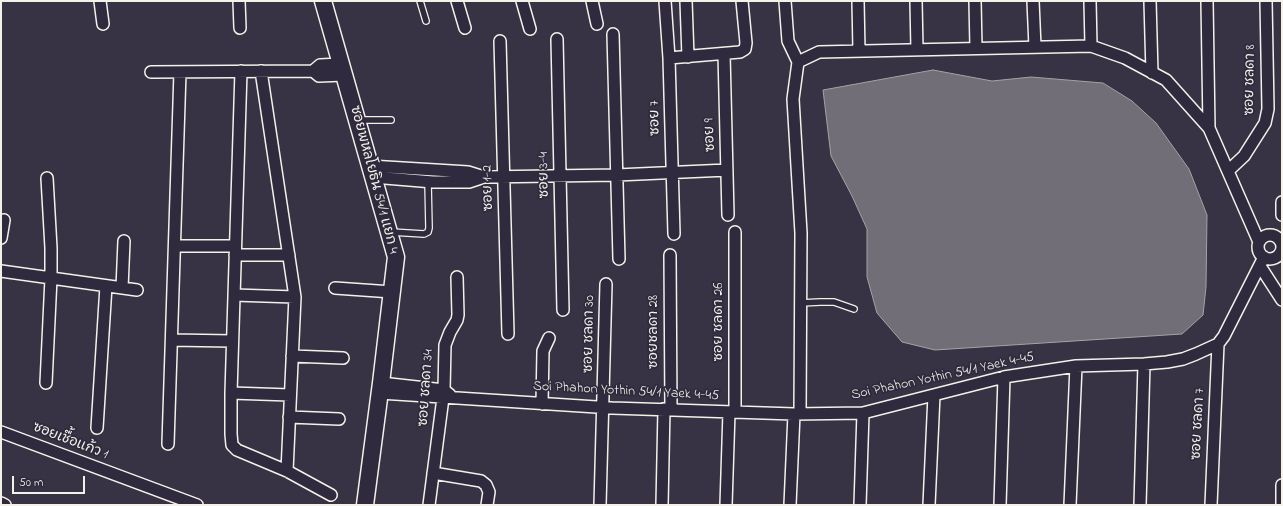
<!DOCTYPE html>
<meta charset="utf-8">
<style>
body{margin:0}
#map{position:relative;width:1283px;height:506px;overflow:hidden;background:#373244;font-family:"Indie Flower",sans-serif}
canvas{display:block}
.frame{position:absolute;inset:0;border:2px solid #f4f1e8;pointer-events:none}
.scale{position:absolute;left:12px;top:476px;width:73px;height:18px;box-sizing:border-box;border:2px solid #f4f1e8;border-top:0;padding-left:5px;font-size:12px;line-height:14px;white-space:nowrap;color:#f4f1e8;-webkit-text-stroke:3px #2f2a3d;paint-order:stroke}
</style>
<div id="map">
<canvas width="1283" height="506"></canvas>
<div class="frame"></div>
<div class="scale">50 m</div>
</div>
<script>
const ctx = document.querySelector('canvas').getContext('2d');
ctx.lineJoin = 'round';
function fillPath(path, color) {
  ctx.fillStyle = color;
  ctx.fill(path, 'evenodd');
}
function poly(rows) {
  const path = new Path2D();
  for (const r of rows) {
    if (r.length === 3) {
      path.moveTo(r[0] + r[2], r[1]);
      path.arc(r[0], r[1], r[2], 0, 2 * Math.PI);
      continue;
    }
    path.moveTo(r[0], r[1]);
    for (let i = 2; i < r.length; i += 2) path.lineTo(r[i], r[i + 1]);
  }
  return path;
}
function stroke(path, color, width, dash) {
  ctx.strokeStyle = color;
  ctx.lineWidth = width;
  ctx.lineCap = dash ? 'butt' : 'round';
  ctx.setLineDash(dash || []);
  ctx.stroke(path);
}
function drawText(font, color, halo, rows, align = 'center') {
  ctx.font = font + ' "Indie Flower","Playpen Sans Thai",sans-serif';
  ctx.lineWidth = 3.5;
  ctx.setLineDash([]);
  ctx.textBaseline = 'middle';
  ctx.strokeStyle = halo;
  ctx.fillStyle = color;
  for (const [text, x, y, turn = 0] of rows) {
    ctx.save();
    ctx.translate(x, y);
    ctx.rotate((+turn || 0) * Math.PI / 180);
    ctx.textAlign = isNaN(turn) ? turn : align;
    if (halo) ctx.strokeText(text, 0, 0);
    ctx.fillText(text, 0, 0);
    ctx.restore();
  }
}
const water = poly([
 [933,70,992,81,1031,77,1103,83,1132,101,1156,123,1189,169,1207,215,1206,287,1203,315,1182,334,935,350,902,342,877,313,867,277,867,229,852,196,831,156,823,90,933,70]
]);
const lane = poly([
 [420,1,426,21],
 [359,120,391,120],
 [391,232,424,234,428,232,429,228,428,182],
 [801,303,820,302,834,302,854,309]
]);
const street = poly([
 [100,1,103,24],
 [239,1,240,28],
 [457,1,465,28],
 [522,1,530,29],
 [592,1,597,24],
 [665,1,669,58,674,234],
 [686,1,688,57],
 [785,1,788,41,798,62],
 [858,1,859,51],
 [916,1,917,50],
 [975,1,976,48],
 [1033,1,1035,47],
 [1090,1,1091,46],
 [1150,1,1152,73],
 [1207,1,1209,128],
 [613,34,619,259],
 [557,39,563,310],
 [500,41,508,334],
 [724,54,728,215],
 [669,58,740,52,745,49,746,43,742,1],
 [798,62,819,52,1091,46,1125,58,1166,80,1209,128,1259,242],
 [798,62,793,99,801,233,800,414],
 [241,71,231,393,231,434,232,445,237,450,287,471,331,495],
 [261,71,295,297,287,471],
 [313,71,320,65,341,64],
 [151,72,313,71,319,76,344,75],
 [370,166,468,172,484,177],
 [1228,171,1244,156,1265,123,1268,109,1266,1],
 [373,177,433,182,469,182,484,177,617,175,727,170],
 [1282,202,1282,215],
 [1270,247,12],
 [1,238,4,220],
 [175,246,235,246],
 [235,255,289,255],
 [670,255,671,410],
 [1260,266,1282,300],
 [1,271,137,290],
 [122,288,124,241],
 [335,288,392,292],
 [234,295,295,297],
 [172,340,232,341],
 [292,356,343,358],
 [46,383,51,278,51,248,47,178],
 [381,383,444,390,450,395],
 [231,393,290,395],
 [380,393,612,408,794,414,863,413,1004,377,1076,366,1144,364,1167,362,1183,359,1196,354,1218,344,1224,336,1264,257],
 [542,404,543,351,549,338],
 [735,412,735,232],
 [289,417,339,419],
 [97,428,106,286],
 [1,432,197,505],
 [168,444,180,72],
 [433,473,481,481,486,485,489,492,487,505],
 [1,503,5,505],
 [429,505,444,390,445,345,450,332,457,320,458,315,457,277],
 [600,505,606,284],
 [662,505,664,409],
 [726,505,729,412],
 [790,505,794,414],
 [860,505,863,413],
 [929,505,934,395],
 [1000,505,1004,377],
 [1070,505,1076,366],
 [1140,505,1144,364],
 [1211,505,1218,344],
 [1282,505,1282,485]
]);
const secondary = poly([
 [323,1,396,257,381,383,365,505]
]);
const streetNames = [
 ["ซอย ชลดา 8",1251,80,-89],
 ["ซอย 7",656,118,-91],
 ["ซอย 9",711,135,-92],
 ["ซอย 3-4",545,175,-91],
 ["ซอยพหลโยธิน 54/1 แยก 4",373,180,75],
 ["ซอย 1-2",489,188,-92],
 ["ซอย ชลดา 26",720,322,-90],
 ["ซอยชลดา 28",655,332,-90],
 ["ซอย ชลดา 30",590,334,-89],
 ["Soi Phahon Yothin 54/1 Yaek 4-45",943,377,-12],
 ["ซอย ชลดา 34",427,388,-86],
 ["Soi Phahon Yothin 54/1 Yaek 4-45",626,392,3],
 ["ซอย ชลดา 7",1199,424,-87],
 ["ซอยเชื้อแก้ว 1",70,442,21]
];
fillPath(water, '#726e77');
stroke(water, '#a6a2a4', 1);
stroke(lane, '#f4f1e8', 8);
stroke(street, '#f4f1e8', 14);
stroke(secondary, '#f4f1e8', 19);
stroke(lane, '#2f2a3d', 5.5);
stroke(street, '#2f2a3d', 11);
stroke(secondary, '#2f2a3d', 16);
drawText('14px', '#f4f1e8', '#2f2a3d', streetNames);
</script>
